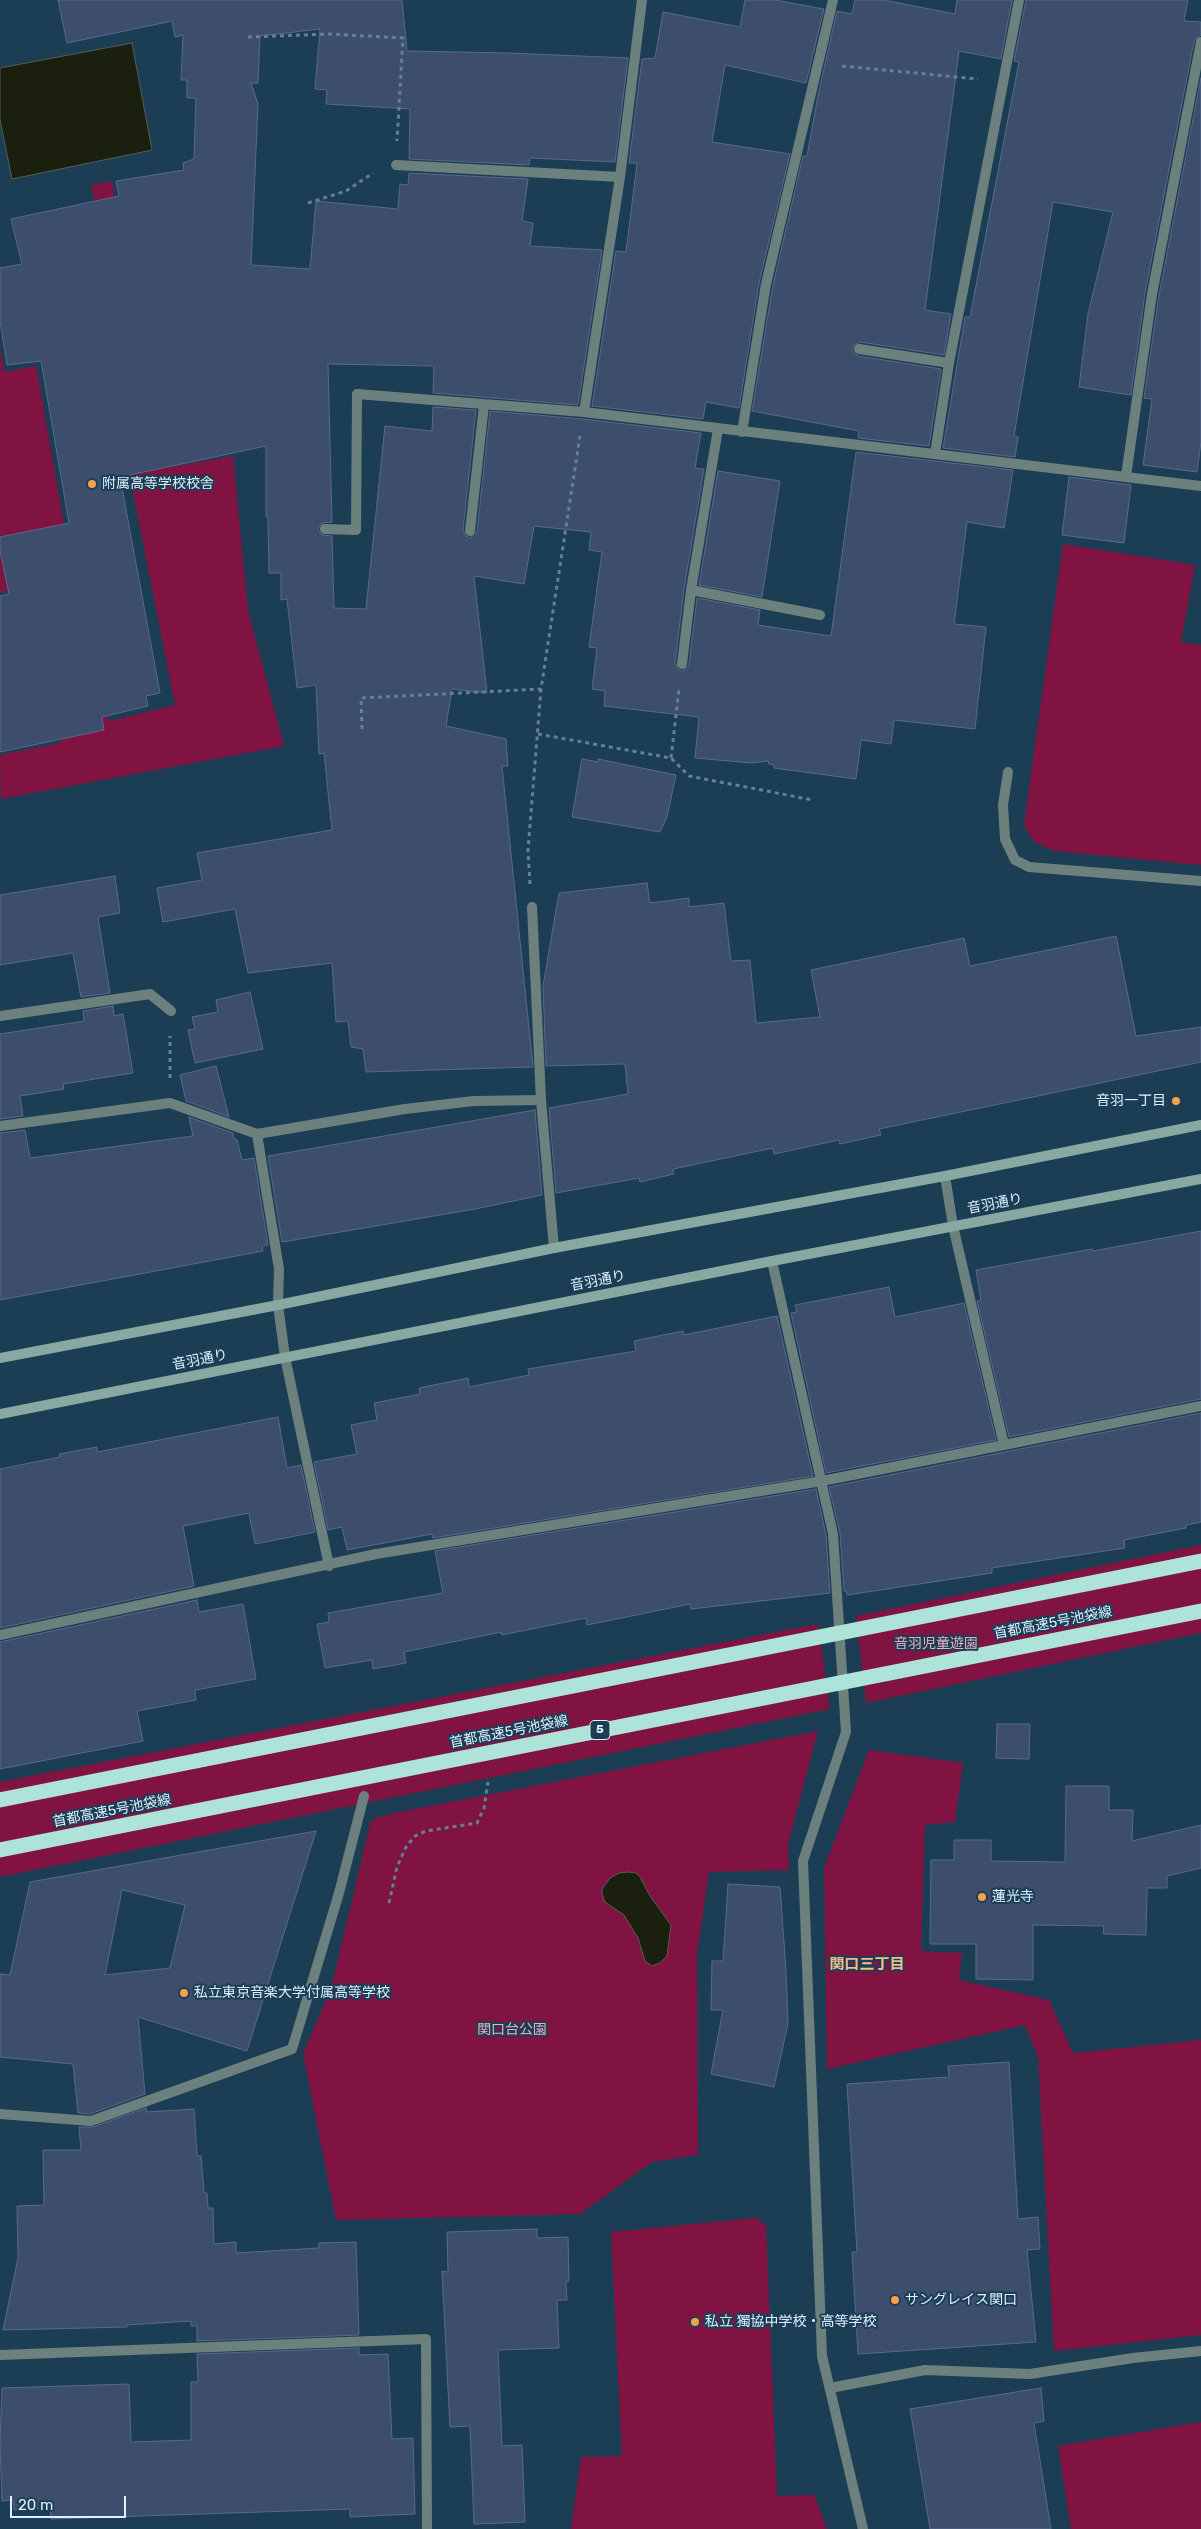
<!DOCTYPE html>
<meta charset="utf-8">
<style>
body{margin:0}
#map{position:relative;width:1201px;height:2529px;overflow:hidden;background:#1c3e55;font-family:Rubik,sans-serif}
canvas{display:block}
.scale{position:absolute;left:10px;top:2496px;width:116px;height:22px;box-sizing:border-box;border:2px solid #ddf0ff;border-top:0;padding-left:6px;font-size:15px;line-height:18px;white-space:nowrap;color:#ddf0ff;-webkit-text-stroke:4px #1c3e55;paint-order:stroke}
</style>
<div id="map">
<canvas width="1201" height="2529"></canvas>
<div class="scale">20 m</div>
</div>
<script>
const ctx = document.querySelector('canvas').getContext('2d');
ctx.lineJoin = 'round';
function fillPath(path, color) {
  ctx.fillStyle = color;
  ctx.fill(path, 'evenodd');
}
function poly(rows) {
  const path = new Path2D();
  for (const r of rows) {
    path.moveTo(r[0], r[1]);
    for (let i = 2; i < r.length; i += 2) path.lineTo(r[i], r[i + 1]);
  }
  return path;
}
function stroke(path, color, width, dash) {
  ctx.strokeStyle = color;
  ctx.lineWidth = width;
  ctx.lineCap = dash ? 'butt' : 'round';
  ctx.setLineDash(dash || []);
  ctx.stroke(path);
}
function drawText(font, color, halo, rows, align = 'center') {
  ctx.font = font + ' Rubik,"Noto Sans JP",sans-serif';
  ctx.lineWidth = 4;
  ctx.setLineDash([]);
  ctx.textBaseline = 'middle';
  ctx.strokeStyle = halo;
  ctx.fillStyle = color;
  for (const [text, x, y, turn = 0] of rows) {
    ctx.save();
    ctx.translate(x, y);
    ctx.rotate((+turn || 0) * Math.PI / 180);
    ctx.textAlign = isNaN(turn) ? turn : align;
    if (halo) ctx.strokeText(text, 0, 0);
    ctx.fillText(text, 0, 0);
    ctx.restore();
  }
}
const green = poly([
 [112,181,125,259,140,367,160,469,233,456,248,611,284,746,1,799,0,755,61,743,42,643,88,635,109,721,175,705,109,371,95,205,91,185],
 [0,347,4,372,36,366,74,579,0,592],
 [1063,544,1195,565,1181,642,1201,645,1201,865,1054,851,1034,842,1024,825],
 [1201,1545,1201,1633,866,1703,856,1616],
 [818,1624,830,1709,0,1877,0,1782],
 [818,1731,788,1844,789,1870,709,1872,697,1953,698,2155,652,2162,580,2214,336,2220,303,2053,331,1989,371,1820,394,1813],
 [869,1750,963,1763,955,1822,925,1825,921,1951,962,1953,959,1980,1049,2000,1073,2053,1201,2040,1201,2335,1054,2351,1038,2056,1025,2025,827,2069,824,1868],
 [756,2218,766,2225,777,2496,814,2495,827,2529,571,2529,581,2457,622,2456,611,2232],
 [1201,2422,1201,2529,1071,2529,1058,2446]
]);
const water = poly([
 [132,43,152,150,12,179,0,120,0,68,132,43],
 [628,1872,636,1873,640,1877,650,1896,671,1925,667,1956,660,1963,652,1966,645,1961,638,1938,624,1915,605,1902,602,1894,602,1889,610,1878,619,1873,628,1872]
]);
const building = poly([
 [58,0,402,0,407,51,508,53,628,58,615,162,530,158,529,165,409,159,410,109,326,104,327,90,315,89,320,29,260,36,258,83,251,83,258,104,251,265,310,269,316,201,398,209,400,184,408,185,409,173,528,179,522,221,533,223,530,246,602,250,578,405,433,393,434,366,328,364,332,522,322,523,318,529,322,535,332,536,334,608,366,609,385,426,432,431,433,407,476,410,463,530,466,536,470,538,477,532,490,411,583,419,701,433,695,468,704,469,684,589,675,663,678,669,682,671,689,665,697,598,760,610,758,625,831,636,856,452,1013,470,1004,528,967,522,954,624,986,627,975,729,894,720,891,744,861,740,856,779,774,768,774,765,769,764,768,761,752,763,695,758,699,717,604,706,605,691,592,689,597,648,589,647,602,552,589,550,591,532,534,526,524,584,474,576,487,693,452,689,446,726,506,739,508,766,502,766,533,1067,366,1072,363,1049,351,1047,348,1021,336,1022,332,963,248,973,235,909,163,922,157,888,202,880,197,853,332,830,324,753,319,754,316,685,297,688,287,599,281,600,281,573,269,573,268,517,266,517,266,446,120,477,160,693,146,696,148,706,102,717,104,730,0,752,0,596,9,594,0,551,0,537,69,523,41,361,7,365,0,321,0,268,22,264,11,219,119,196,116,181,184,170,183,163,194,159,196,98,187,98,187,80,181,80,183,35,175,37,172,21,67,43,58,0],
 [745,0,775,0,824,9,806,83,725,65,712,142,790,154,759,283,739,408,706,402,703,419,592,406,616,251,626,252,637,163,629,163,642,59,655,58,663,12,740,27,745,0],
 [855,0,884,0,955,14,957,0,1012,0,1001,59,959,51,925,310,951,314,944,355,860,342,852,347,853,352,858,356,941,369,929,446,858,438,859,431,752,411,773,285,803,156,807,156,818,95,837,11,852,14,855,0],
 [1026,0,1188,0,1184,21,1201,22,1201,35,1194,41,1145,293,1131,395,1079,387,1088,314,1113,212,1053,202,1014,436,1018,437,1015,457,943,448,965,317,970,317,1019,62,1014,61,1026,0],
 [1201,78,1201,442,1197,472,1143,465,1152,399,1144,398,1159,295,1201,78],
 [718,471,780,481,762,597,699,585,718,471],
 [1069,477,1131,485,1124,543,1062,535,1069,477],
 [582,759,598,762,598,759,676,775,667,817,660,832,572,817,582,759],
 [115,876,120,913,98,917,110,993,81,997,73,953,0,965,0,895,115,876],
 [647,883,650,903,689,898,689,907,724,903,731,961,750,960,756,1023,820,1017,811,970,964,938,970,966,1116,936,1136,1036,1201,1027,1201,1062,879,1129,881,1135,840,1144,839,1140,774,1154,773,1148,673,1169,674,1174,640,1182,639,1178,556,1193,549,1108,628,1094,625,1064,546,1066,543,986,559,893,647,883],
 [250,992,263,1049,195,1063,188,1030,195,1029,192,1017,218,1012,216,1000,250,992],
 [113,1006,114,1016,123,1014,133,1073,63,1084,64,1089,20,1096,23,1116,0,1119,0,1034,84,1021,83,1011,113,1006],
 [216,1066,229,1117,186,1101,180,1075,216,1066],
 [535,1110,542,1195,475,1209,282,1242,268,1156,535,1110],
 [189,1117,233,1133,234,1139,237,1140,242,1160,254,1158,268,1245,262,1246,263,1251,0,1300,0,1133,25,1130,30,1158,193,1136,189,1117],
 [1201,1231,1201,1399,1009,1437,977,1301,981,1300,976,1270,1092,1249,1093,1251,1201,1231],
 [889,1287,895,1317,964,1303,996,1440,826,1473,791,1313,797,1312,795,1305,889,1287],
 [777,1316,813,1476,433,1538,432,1534,347,1550,342,1527,328,1530,314,1462,357,1454,351,1425,377,1420,374,1403,420,1394,419,1388,468,1378,469,1387,529,1375,528,1369,636,1351,634,1341,683,1331,684,1335,777,1316],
 [1201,1413,1201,1522,1186,1525,1186,1528,1124,1540,1125,1548,992,1568,992,1573,847,1595,846,1591,844,1591,840,1533,829,1487,1201,1413],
 [278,1417,287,1468,301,1465,315,1532,255,1544,249,1513,183,1526,194,1586,0,1628,0,1469,60,1457,59,1454,97,1447,97,1452,278,1417],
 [816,1489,826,1535,830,1593,691,1609,690,1604,587,1625,586,1618,502,1635,501,1632,404,1652,406,1663,373,1669,372,1660,325,1668,317,1624,329,1622,328,1613,443,1593,435,1551,816,1489],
 [197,1600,199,1612,243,1604,256,1679,195,1690,196,1700,137,1711,143,1741,0,1769,0,1642,197,1600],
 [997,1724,1030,1724,1029,1759,996,1758,997,1724],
 [1066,1786,1109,1786,1109,1810,1133,1810,1132,1841,1201,1825,1201,1868,1167,1876,1167,1888,1147,1888,1146,1935,1103,1934,1104,1926,1033,1925,1033,1980,976,1979,976,1944,930,1944,931,1860,954,1860,954,1840,991,1840,991,1861,1065,1862,1066,1786],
 [316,1831,247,2051,138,2017,145,2094,90,2114,78,2113,73,2064,0,2057,0,1974,10,1975,30,1882,316,1831],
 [122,1890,185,1905,170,1968,105,1975,122,1890],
 [728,1884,780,1887,786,1970,788,2024,774,2087,711,2074,723,2010,711,2010,712,1961,723,1961,728,1884],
 [1009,2062,1018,2219,1038,2217,1040,2249,1027,2250,1036,2342,858,2354,852,2252,857,2252,847,2084,949,2077,948,2066,1009,2062],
 [146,2108,147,2112,194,2109,197,2156,201,2156,204,2193,207,2193,208,2208,213,2208,214,2244,236,2242,236,2253,319,2248,319,2243,356,2242,359,2335,197,2341,197,2326,191,2326,191,2321,127,2325,127,2327,3,2330,18,2258,17,2206,44,2205,43,2150,81,2150,79,2127,93,2127,146,2108],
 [537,2229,537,2238,568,2237,569,2281,566,2281,567,2300,557,2300,559,2348,498,2350,502,2446,522,2445,525,2522,474,2524,470,2426,450,2427,442,2271,448,2272,447,2232,537,2229],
 [359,2348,359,2355,388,2354,392,2439,413,2438,415,2514,350,2517,350,2509,51,2519,50,2508,14,2510,13,2500,2,2501,0,2442,2,2388,129,2384,131,2442,191,2440,191,2382,198,2382,197,2354,359,2348],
 [1041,2388,1044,2421,1034,2423,1051,2529,930,2529,910,2409,1041,2388]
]);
const path = poly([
 [248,37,329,34,403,38,397,141],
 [842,66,978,79],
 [308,203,346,191,373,173],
 [362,729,361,698,541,689],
 [538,734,671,758,689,776,813,800],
 [671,758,679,689],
 [530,884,528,850,541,689,580,436],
 [170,1078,170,1036],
 [389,1903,397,1867,406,1847,415,1836,426,1831,477,1823,484,1808,488,1782]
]);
const service = poly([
 [396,165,620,177],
 [859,349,949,363],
 [742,432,766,284,833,0],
 [325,529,356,530,357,394,584,412],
 [470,531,484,405],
 [691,590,820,615],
 [682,664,691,590,718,429],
 [1008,772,1003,805,1005,839,1015,860,1029,867,1201,881],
 [0,1016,150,994,171,1011],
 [0,1126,170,1103,257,1134,405,1109,474,1101,541,1100],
 [257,1134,279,1269,278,1305],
 [0,2114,91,2121,292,2049,339,1893,364,1796]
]);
const minor = poly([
 [642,0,620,177,584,412,1201,486],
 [935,454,949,363,1019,0],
 [1126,476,1152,294,1201,42],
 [532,907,541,1100,554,1248],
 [945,1176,953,1226,1004,1445],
 [772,1261,833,1534,846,1732,803,1861,822,2356,863,2529],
 [278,1305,285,1357,329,1566],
 [0,1635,376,1554,822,1481,1201,1406],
 [0,2355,426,2339,427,2529],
 [830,2388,925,2370,1030,2374,1133,2358,1201,2351]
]);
const secondary = poly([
 [0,1358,278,1305,554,1248,945,1176,1201,1125],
 [0,1414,772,1261,1201,1179]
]);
const motorwayBridge = poly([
 [0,1800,1201,1561],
 [0,1850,1201,1611]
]);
const markers = [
 [92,484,5,"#f8a04b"],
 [1176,1101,5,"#f8a04b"],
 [982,1897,5,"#f8a04b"],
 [184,1993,5,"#f8a04b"],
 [895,2300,5,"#f8a04b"],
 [695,2322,5,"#f8a04b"]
];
const shields = [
 [600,1730,20]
];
const shieldNames = [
 ["5",600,1730]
];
const poiNames = [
 ["附属高等学校校舎",102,484],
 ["音羽一丁目",1166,1101,"right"],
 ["蓮光寺",992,1897],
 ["私立東京音楽大学付属高等学校",194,1993],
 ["サングレイス関口",905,2300],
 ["私立 獨協中学校・高等学校",705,2322]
];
const streetNames = [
 ["音羽通り",995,1204,-11],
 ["音羽通り",598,1281,-11],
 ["音羽通り",200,1360,-11],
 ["首都高速5号池袋線",1053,1623,-11],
 ["首都高速5号池袋線",509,1732,-11],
 ["首都高速5号池袋線",112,1811,-11]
];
const parkNames = [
 ["音羽児童遊園",936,1644],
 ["関口台公園",512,2030]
];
const neighbourhoodNames = [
 ["関口三丁目",867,1965]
];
fillPath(green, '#801342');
fillPath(water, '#1b200e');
stroke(water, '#555e56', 1);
fillPath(building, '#3d4e6d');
stroke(building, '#586a8b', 1);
stroke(path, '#638094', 3, [4, 4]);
stroke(service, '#6c817d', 10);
stroke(minor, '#6c817d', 10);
stroke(secondary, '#87a9a2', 10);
stroke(motorwayBridge, '#ade3d8', 15);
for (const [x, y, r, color] of markers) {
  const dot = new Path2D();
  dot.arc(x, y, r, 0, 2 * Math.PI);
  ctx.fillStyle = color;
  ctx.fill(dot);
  stroke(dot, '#1c3e55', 2);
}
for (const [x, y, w] of shields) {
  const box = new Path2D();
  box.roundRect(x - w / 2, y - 9.5, w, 19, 4);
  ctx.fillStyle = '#1c3e55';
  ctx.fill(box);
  stroke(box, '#ddf0ff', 1);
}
drawText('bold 12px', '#ddf0ff', null, shieldNames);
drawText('14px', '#ddf0ff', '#1c3e55', poiNames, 'left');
drawText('14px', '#ddf0ff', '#1c3e55', streetNames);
drawText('14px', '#efaebf', '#1c3e55', parkNames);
drawText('bold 15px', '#fabc86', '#1c3e55', neighbourhoodNames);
</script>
